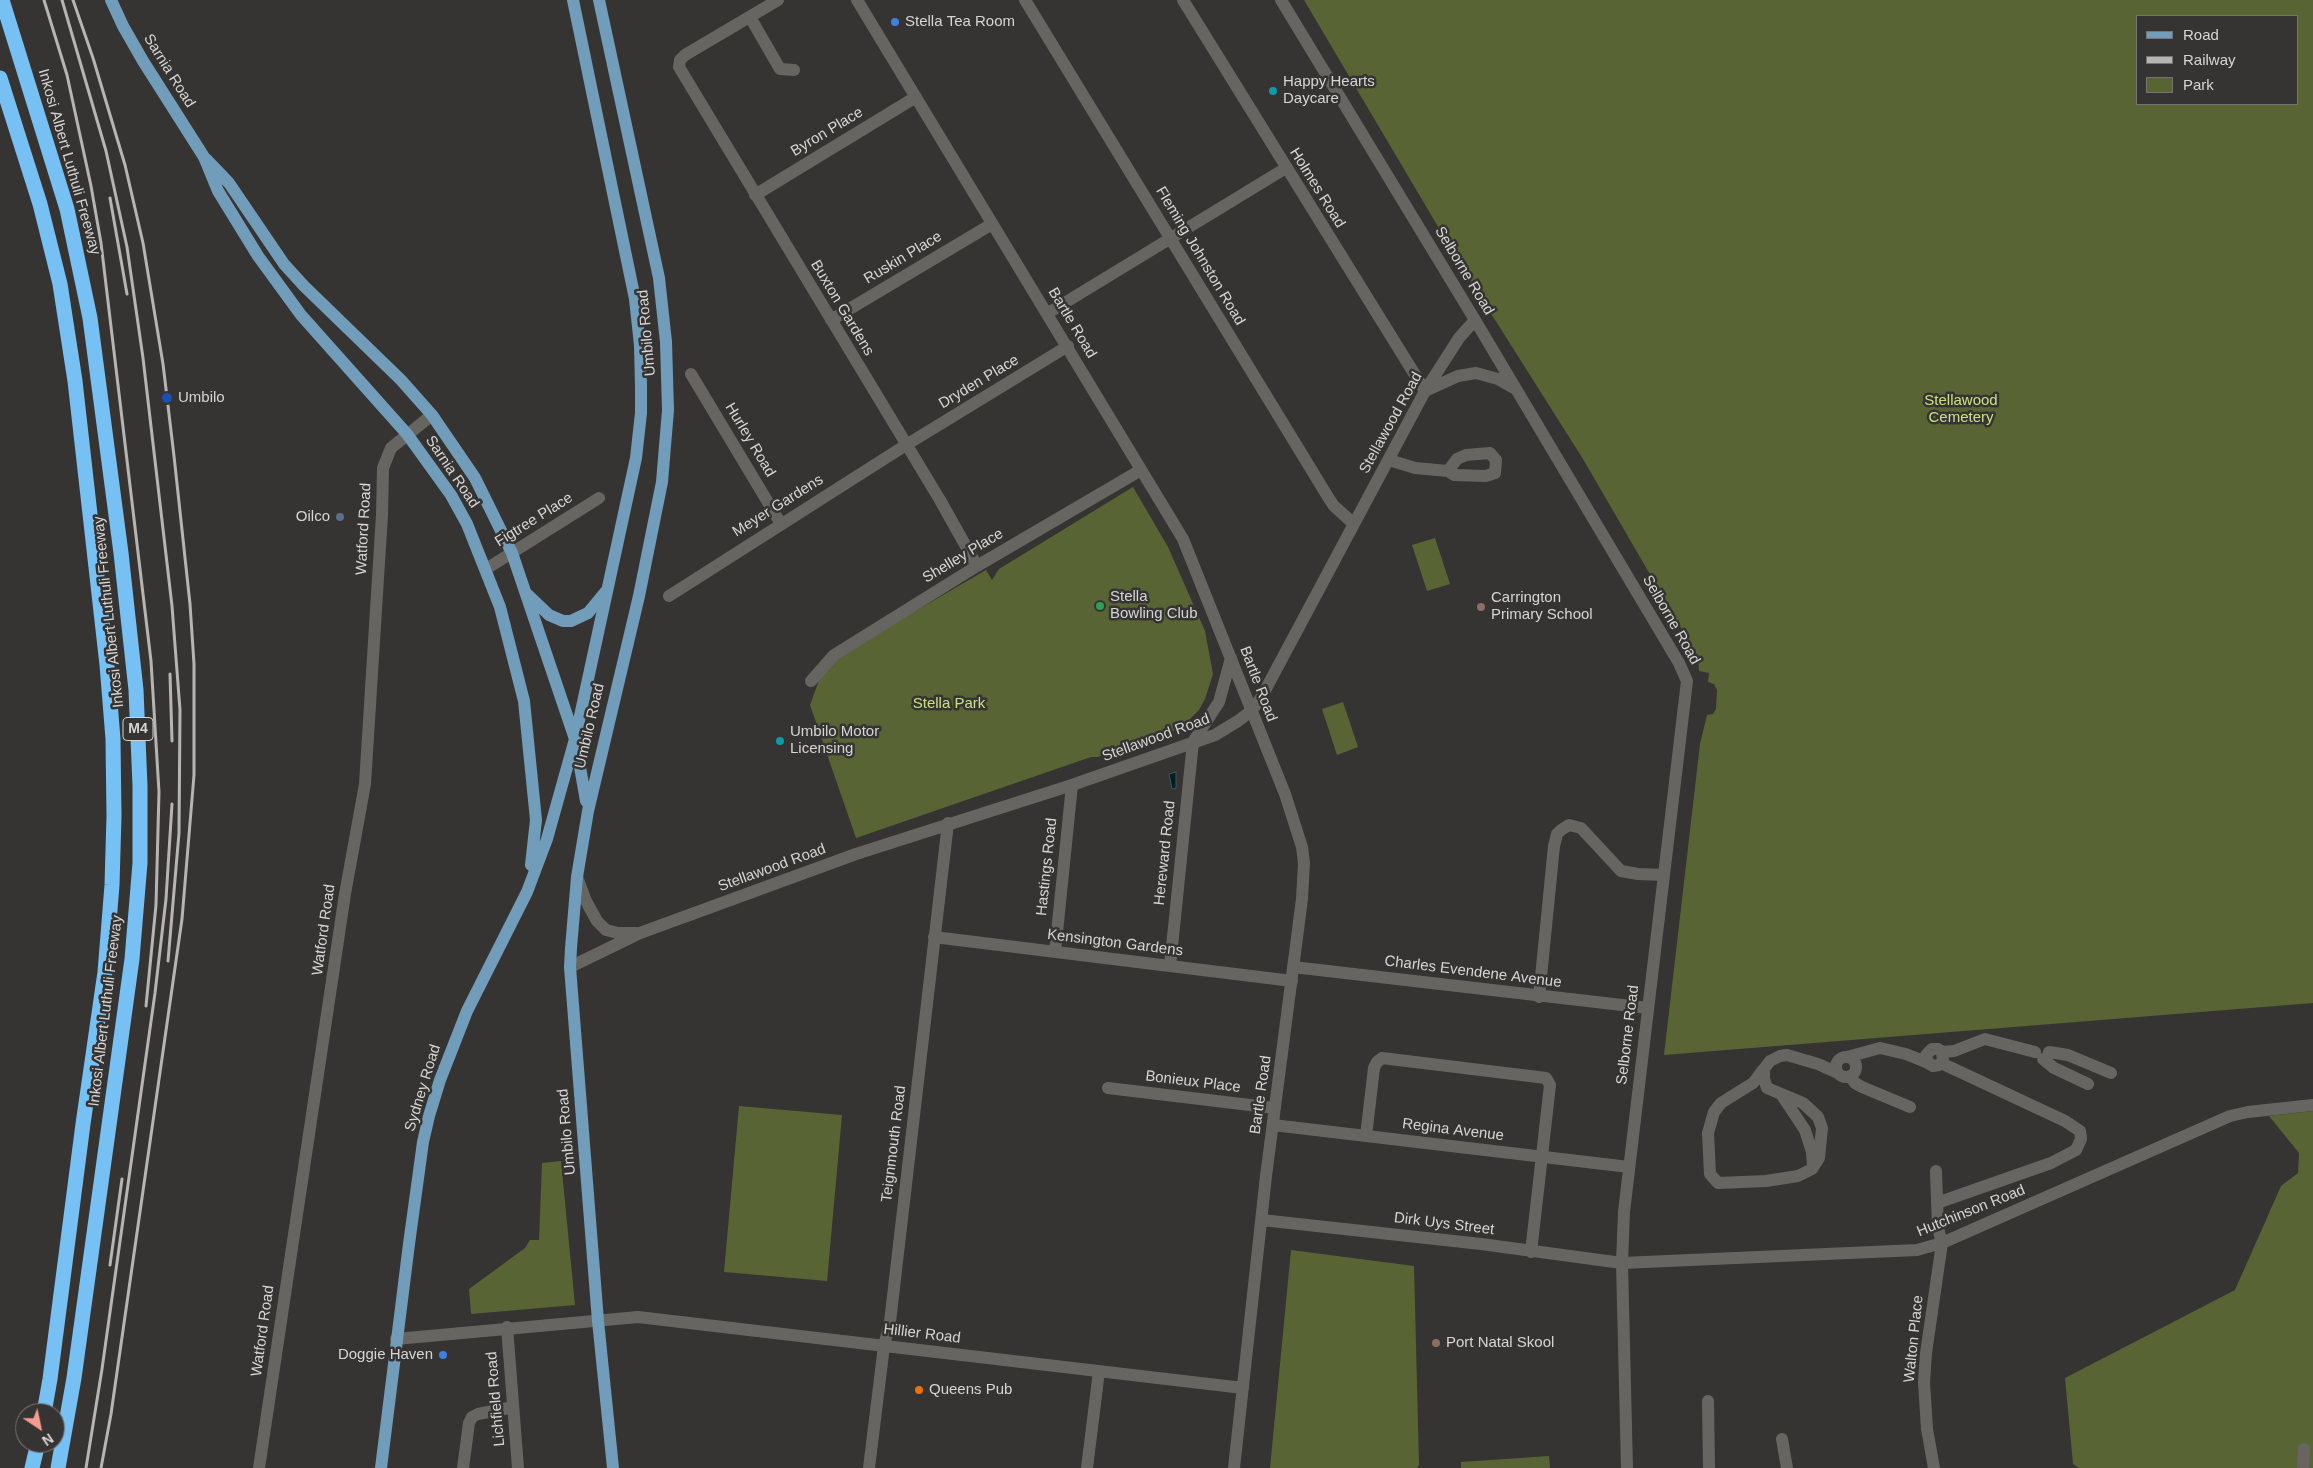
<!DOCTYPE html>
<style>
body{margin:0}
#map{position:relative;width:2313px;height:1468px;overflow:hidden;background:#363432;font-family:Helvetica,sans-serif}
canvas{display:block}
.legend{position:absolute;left:2136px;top:15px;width:162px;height:90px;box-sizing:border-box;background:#363432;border:1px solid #767472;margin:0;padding:6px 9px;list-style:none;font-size:15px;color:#d6d5d3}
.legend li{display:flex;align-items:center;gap:10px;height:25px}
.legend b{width:25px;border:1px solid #767472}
.north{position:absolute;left:15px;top:1403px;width:50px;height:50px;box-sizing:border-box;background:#363432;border:1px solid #767472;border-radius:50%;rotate:146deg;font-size:14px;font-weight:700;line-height:20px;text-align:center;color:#d6d5d3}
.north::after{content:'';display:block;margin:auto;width:18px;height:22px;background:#f59c91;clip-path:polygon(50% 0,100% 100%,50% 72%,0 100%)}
</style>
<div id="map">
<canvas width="2313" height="1468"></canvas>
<ul class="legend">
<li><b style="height:6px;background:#719cba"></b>Road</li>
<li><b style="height:6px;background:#b6b5b3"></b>Railway</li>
<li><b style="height:14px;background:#596435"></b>Park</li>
</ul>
<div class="north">N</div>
</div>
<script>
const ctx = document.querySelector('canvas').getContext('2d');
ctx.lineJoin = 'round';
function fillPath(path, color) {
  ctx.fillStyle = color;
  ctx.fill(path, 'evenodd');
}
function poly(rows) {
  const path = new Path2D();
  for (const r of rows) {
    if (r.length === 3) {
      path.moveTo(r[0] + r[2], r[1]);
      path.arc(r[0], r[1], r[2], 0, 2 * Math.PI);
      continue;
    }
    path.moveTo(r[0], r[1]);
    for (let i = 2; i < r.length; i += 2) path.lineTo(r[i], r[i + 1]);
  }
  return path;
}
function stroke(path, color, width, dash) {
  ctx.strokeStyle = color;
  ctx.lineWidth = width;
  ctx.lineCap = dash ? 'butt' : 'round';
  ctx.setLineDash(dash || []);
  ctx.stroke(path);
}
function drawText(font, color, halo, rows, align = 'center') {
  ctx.font = font + ' Helvetica,sans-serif';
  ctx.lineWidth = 5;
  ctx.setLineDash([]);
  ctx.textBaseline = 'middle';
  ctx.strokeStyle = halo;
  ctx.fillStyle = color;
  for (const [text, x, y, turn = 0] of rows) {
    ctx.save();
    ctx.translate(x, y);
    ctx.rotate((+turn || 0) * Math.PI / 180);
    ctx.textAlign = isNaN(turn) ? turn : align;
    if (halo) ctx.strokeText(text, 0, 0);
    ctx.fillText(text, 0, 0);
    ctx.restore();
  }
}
const green = poly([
 [1304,0,2313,0,2313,1003,1664,1055,1700,744,1707,715,1713,714,1716,709,1717,690,1714,684,1708,682,1709,673,1699,671,1698,657,1583,459,1466,274],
 [2137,16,2297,16,2297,104,2137,104],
 [1133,487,1168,547,1205,631,1213,674,1205,699,1199,710,1185,724,1176,730,1098,757,1091,757,856,838,810,705,822,672,835,658,986,570,992,580,999,569],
 [1435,538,1450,584,1427,591,1412,545],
 [1343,702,1358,747,1337,755,1322,709],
 [739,1106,842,1115,827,1281,724,1272],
 [2313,1111,2313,1468,2079,1468,2073,1464,2065,1378,2235,1290,2281,1186,2298,1173,2299,1153,2269,1116],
 [561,1161,575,1305,471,1314,469,1289,525,1248,530,1240,539,1240,542,1163],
 [1291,1250,1414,1266,1419,1465,1417,1468,1270,1468],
 [1549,1456,1550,1468,1461,1468,1461,1462]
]);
const water = poly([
 [1176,772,1176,788,1172,789,1169,774,1176,772]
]);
const minor = poly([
 [778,0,685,55,680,60,679,67,940,500,977,566],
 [857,0,1183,539,1285,794,1302,847,1304,863,1302,899,1266,1176,1234,1468],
 [1025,0,1328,497,1334,506,1354,524],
 [1183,0,1425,391,1458,376,1476,373,1498,379,1514,388],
 [1281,0,1475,320,1679,663,1687,681,1624,1212,1622,1263,1627,1468],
 [750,17,780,69,794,70],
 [755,195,916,97],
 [1048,313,1286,168],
 [831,320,992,224],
 [691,374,781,524],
 [1389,460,1415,468,1448,471,1454,475,1486,476,1495,473,1496,460,1490,453,1466,455,1457,459,1448,471],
 [486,569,599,498],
 [669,596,906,445,1068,346],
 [811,681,834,655,977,566,1141,470],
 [577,877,586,901,597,921,606,930,618,933,637,933],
 [934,937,1292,981],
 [1055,952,1072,785],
 [1170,966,1193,742,1219,702,1231,658],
 [570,967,640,933,856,854,1072,785,1215,735,1238,721,1251,711,1261,698,1425,391,1459,338,1475,320],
 [1293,967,1648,1008],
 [1539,997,1554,846,1557,834,1561,830,1569,825,1581,828,1621,871,1638,874,1664,875],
 [1942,1052,1943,1061,1939,1065,1933,1066,1928,1063,1926,1055,1932,1049,1938,1049,1942,1052,1954,1051,1985,1039,2035,1052],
 [2049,1052,2068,1055,2111,1073],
 [1846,1067,10],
 [1847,1057,1880,1048,1906,1054,1928,1063],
 [2043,1059,2054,1068,2088,1084],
 [1764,1069,1764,1079,1767,1088,1803,1103,1818,1117,1822,1128,1819,1158,1812,1169,1798,1176,1766,1181,1718,1183,1710,1174,1708,1133,1714,1112,1721,1103,1753,1083,1757,1078,1762,1071,1764,1069,1770,1061,1780,1056,1787,1055,1818,1064,1838,1073],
 [1850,1076,1855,1083,1862,1087,1910,1107],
 [1108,1088,1275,1108],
 [1781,1094,1805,1130,1812,1152,1813,1166],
 [1273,1125,1629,1167],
 [1366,1136,1374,1068,1377,1062,1382,1058,1546,1078,1550,1085,1531,1252],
 [1937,1203,2051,1163,2076,1150,2081,1139,2080,1131,2065,1121,1941,1063],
 [1262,1220,1481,1244,1622,1263,1917,1250,1942,1243,2230,1116,2248,1112,2313,1105],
 [507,1327,518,1468],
 [396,1339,638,1317,1243,1388],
 [1708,1401,1709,1468],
 [1782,1439,1787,1468],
 [259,1468,345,894,365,784,382,515,383,468,391,448,432,415],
 [463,1468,469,1423,472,1417,478,1414,513,1407],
 [869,1468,884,1346,890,1322,948,823],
 [1087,1468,1099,1371],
 [1934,1468,1927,1429,1924,1382,1926,1353,1942,1243,1938,1228,1936,1171],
 [2303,1468,2304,1449]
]);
const major = poly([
 [111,0,123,26,143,61,204,157,218,191,258,256,301,315,407,434,451,495,467,524,500,607,524,701,536,820,531,865],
 [599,0,659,278,666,342,668,410,662,482,639,596,588,811,577,877,571,948,570,967,598,1321,613,1468],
 [206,159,229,183,284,264,304,286,401,380,432,415,475,478,512,553,575,739,586,801],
 [527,594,549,615,563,621,571,621,588,613,607,590],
 [381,1468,409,1244,423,1142,429,1116,440,1080,467,1011,527,892,547,839,575,739,636,458,641,413,641,386,640,345,635,299,573,0]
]);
const highway = poly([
 [2,0,67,209,90,318,121,553,136,690,140,786,140,863,132,959,74,1378,58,1468],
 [0,78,40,204,60,284,75,381,107,665,113,739,114,816,112,885,105,972,83,1124,50,1379,44,1413],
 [32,1468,38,1443]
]);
const rail = poly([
 [44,0,67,75,91,186,101,243,151,661,159,792,156,905,146,1006],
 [62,0,106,151,127,247,143,358,172,606,180,710,179,833,168,961],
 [73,0,93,58,125,165,143,243,163,364,174,456,190,604,194,664,194,775,182,919,111,1414,101,1468],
 [110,198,127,294],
 [170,674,172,741],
 [110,1265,122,1179],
 [86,1468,102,1369,155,993,166,899,172,804]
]);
const markers = [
 [895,22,5,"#3f7fe0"],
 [1273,91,5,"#0f9aa8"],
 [167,398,6,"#1a4fb4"],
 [340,517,5,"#5c6f8a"],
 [1100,606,5,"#2e9e5b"],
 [1481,607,5,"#8d6e63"],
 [780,741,5,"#0f9aa8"],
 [1436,1343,5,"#8d6e63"],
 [443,1355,5,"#3f7fe0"],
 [919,1390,5,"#e8710a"]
];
const shields = [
 [138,729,30]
];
const shieldNames = [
 ["M4",138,729]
];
const poiNames = [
 ["Stella Tea Room",905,22],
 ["Happy Hearts",1283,82],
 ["Daycare",1283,99],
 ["Umbilo",178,398],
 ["Oilco",330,517,"right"],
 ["Stella",1110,597],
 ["Bowling Club",1110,614],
 ["Carrington",1491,598],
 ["Primary School",1491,615],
 ["Umbilo Motor",790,732],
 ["Licensing",790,749],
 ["Port Natal Skool",1446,1343],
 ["Doggie Haven",433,1355,"right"],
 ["Queens Pub",929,1390]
];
const streetNames = [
 ["Sarnia Road",169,71,58],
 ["Byron Place",827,132,-31],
 ["Inkosi Albert Luthuli Freeway",69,162,74],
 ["Holmes Road",1317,188,58],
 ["Fleming Johnston Road",1200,256,59],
 ["Ruskin Place",903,258,-31],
 ["Selborne Road",1464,271,59],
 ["Buxton Gardens",842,308,59],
 ["Bartle Road",1072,323,59],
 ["Umbilo Road",647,333,-95],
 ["Dryden Place",979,382,-31],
 ["Stellawood Road",1391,423,-61],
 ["Hurley Road",750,440,59],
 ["Sarnia Road",452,472,56],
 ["Meyer Gardens",778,506,-32],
 ["Figtree Place",534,520,-32],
 ["Watford Road",364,529,-87],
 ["Shelley Place",963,556,-31],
 ["Inkosi Albert Luthuli Freeway",109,612,-96],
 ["Selborne Road",1671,620,60],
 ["Bartle Road",1258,684,69],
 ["Umbilo Road",590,726,-77],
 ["Stellawood Road",1156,738,-20],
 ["Hereward Road",1165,853,-84],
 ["Hastings Road",1047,867,-84],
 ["Stellawood Road",772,868,-20],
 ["Watford Road",324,930,-82],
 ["Kensington Gardens",1115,943,7],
 ["Charles Evendene Avenue",1473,972,7],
 ["Inkosi Albert Luthuli Freeway",106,1011,-83],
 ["Selborne Road",1628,1035,-83],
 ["Bonieux Place",1193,1082,7],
 ["Sydney Road",423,1088,-73],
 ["Bartle Road",1261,1095,-82],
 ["Regina Avenue",1453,1130,7],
 ["Umbilo Road",567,1132,-95],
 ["Teignmouth Road",894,1144,-83],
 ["Hutchinson Road",1971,1211,-22],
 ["Dirk Uys Street",1444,1224,7],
 ["Watford Road",263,1331,-82],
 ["Hillier Road",922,1334,7],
 ["Walton Place",1914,1339,-84],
 ["Lichfield Road",496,1399,-95]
];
const parkNames = [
 ["Stellawood",1961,401],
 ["Cemetery",1961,418],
 ["Stella Park",949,704]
];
fillPath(green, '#596435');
fillPath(water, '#012026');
stroke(water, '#41565a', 1);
stroke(minor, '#676562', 12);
stroke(major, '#719cba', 12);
stroke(highway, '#77c0f4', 15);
stroke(rail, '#b6b5b3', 3);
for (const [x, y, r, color] of markers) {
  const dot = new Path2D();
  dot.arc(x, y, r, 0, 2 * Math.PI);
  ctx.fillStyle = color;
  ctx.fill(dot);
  stroke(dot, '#363432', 2);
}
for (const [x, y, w] of shields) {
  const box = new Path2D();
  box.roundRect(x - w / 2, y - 11.5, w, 23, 4);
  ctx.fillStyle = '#363432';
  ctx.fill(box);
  stroke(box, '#d6d5d3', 1);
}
drawText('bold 14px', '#d6d5d3', null, shieldNames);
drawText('15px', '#d6d5d3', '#363432', poiNames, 'left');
drawText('15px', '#d6d5d3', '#363432', streetNames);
drawText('15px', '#cbe180', '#363432', parkNames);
</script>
